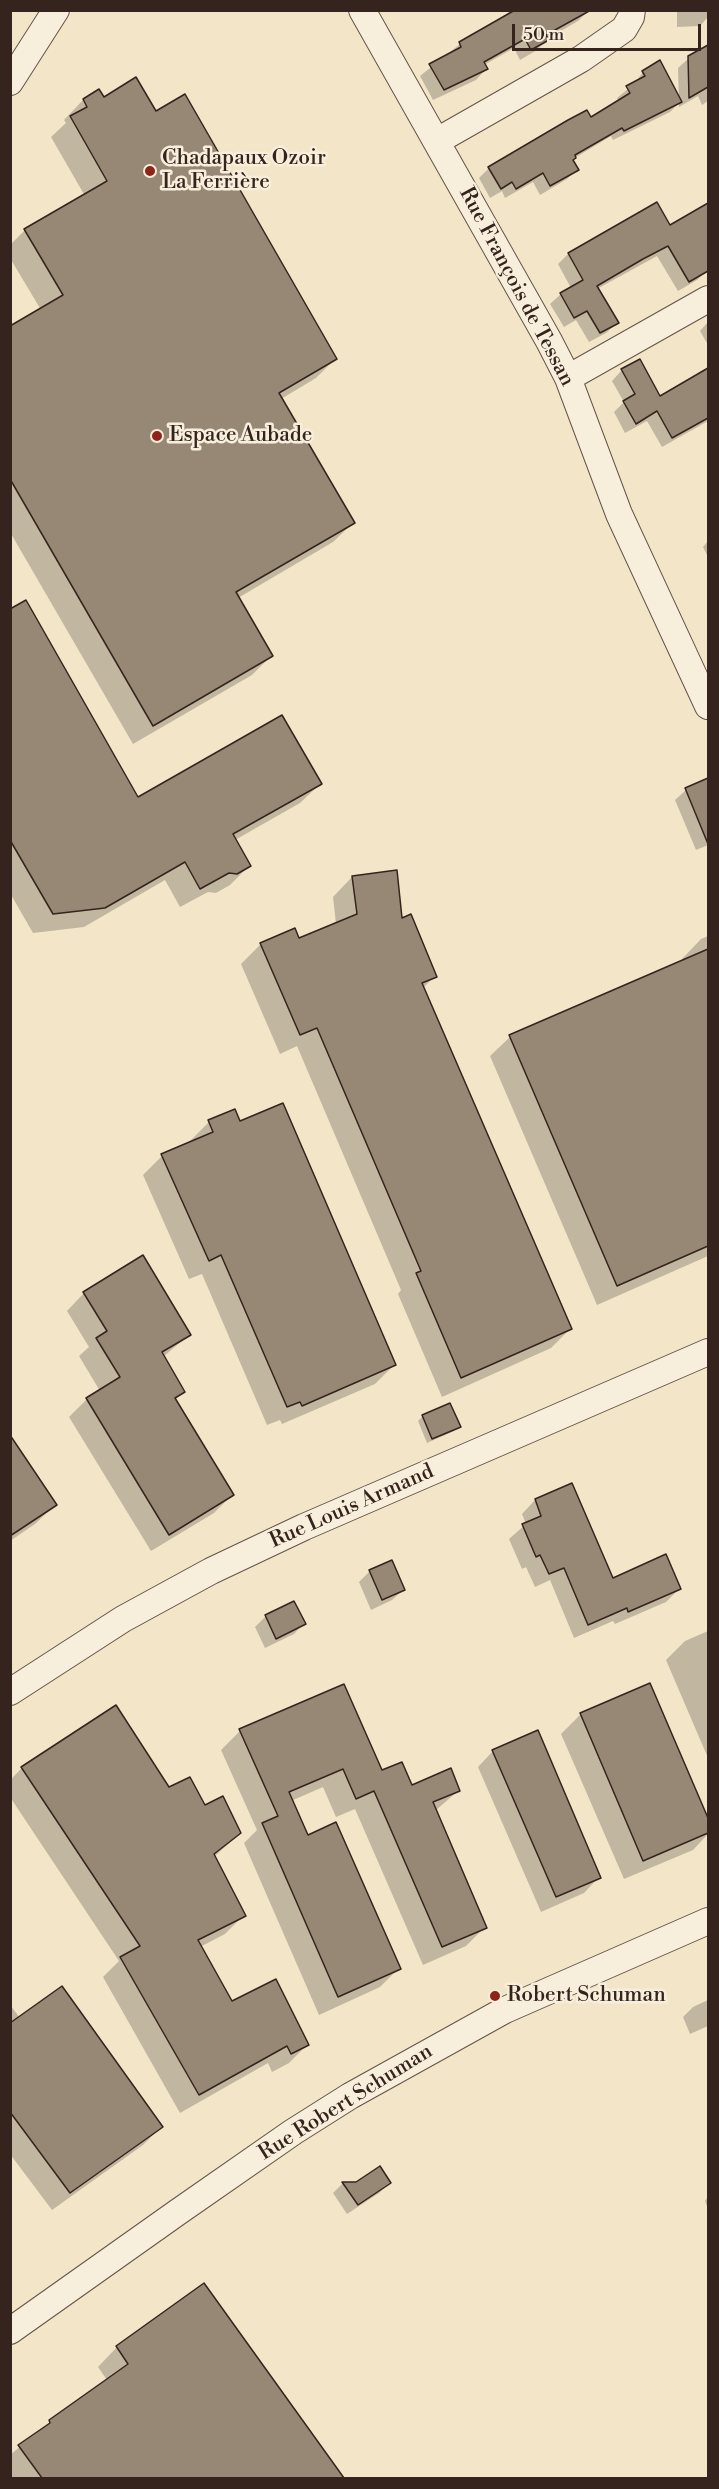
<!DOCTYPE html>
<meta charset="utf-8">
<style>
body{margin:0}
#map{position:relative;width:719px;height:2489px;overflow:hidden;background:#f2e5c8;font-family:"Libre Bodoni",serif}
canvas{display:block}
.frame{position:absolute;inset:0;border:12px solid #35241d;pointer-events:none}
.scale{position:absolute;left:512px;top:24px;width:189px;height:27px;box-sizing:border-box;border:3px solid #35241d;border-top:0;padding-left:8px;font-size:18px;line-height:21px;white-space:nowrap;color:#35241d;-webkit-text-stroke:4px #f7eedb;paint-order:stroke}
</style>
<div id="map">
<canvas width="719" height="2489"></canvas>
<div class="frame"></div>
<div class="scale">50 m</div>
</div>
<script>
const ctx = document.querySelector('canvas').getContext('2d');
ctx.lineJoin = 'round';
function fillPath(path, color) {
  ctx.fillStyle = color;
  ctx.fill(path, 'evenodd');
}
function poly(rows) {
  const path = new Path2D();
  for (const r of rows) {
    path.moveTo(r[0], r[1]);
    for (let i = 2; i < r.length; i += 2) path.lineTo(r[i], r[i + 1]);
  }
  return path;
}
function stroke(path, color, width, dash) {
  ctx.strokeStyle = color;
  ctx.lineWidth = width;
  ctx.lineCap = dash ? 'butt' : 'round';
  ctx.setLineDash(dash || []);
  ctx.stroke(path);
}
function drawText(font, color, halo, rows, align = 'center') {
  ctx.font = font + ' "Libre Bodoni",serif';
  ctx.lineWidth = 5;
  ctx.setLineDash([]);
  ctx.textBaseline = 'middle';
  ctx.strokeStyle = halo;
  ctx.fillStyle = color;
  for (const [text, x, y, turn = 0] of rows) {
    ctx.save();
    ctx.translate(x, y);
    ctx.rotate((+turn || 0) * Math.PI / 180);
    ctx.textAlign = isNaN(turn) ? turn : align;
    if (halo) ctx.strokeText(text, 0, 0);
    ctx.fillText(text, 0, 0);
    ctx.restore();
  }
}
const shadow = poly([
 [677,10,708,10,708,17,700,26,677,27],
 [510,11,588,11,578,21,547,39,537,50,520,60,514,48,484,65,486,69,476,80,433,100,420,76,460,44,500,21],
 [708,47,708,101,702,105,698,96,679,107,679,103,670,112,613,140,611,136,573,159,572,161,577,169,567,179,540,195,533,182,505,198,502,191,490,198,479,178,489,168,569,121,591,119,619,102,617,98,634,84,643,72,679,101,678,68,689,58],
 [99,91,103,99,156,113,336,358,316,378,281,399,353,523,333,542,238,598,271,656,252,675,133,744,10,532,10,328,41,310,10,258,10,245,25,230,85,196,51,137,66,123,64,120,83,100],
 [657,204,670,227,708,204,708,254,701,259,707,270,697,280,678,291,657,256,597,289,617,323,606,333,589,342,576,320,564,327,550,304,561,294,571,288,558,264,568,254],
 [708,322,708,345,700,331],
 [622,370,659,398,708,370,708,421,662,447,647,421,625,433,614,412,624,402,612,381],
 [708,541,708,557,703,547],
 [10,611,138,799,320,784,300,803,235,840,249,866,230,885,216,893,208,892,180,907,165,880,84,927,33,933,10,893],
 [708,780,708,845,696,850,675,800,686,790],
 [352,877,401,920,435,976,423,988,570,1329,551,1348,442,1397,398,1294,401,1290,297,1046,280,1054,241,964,261,944,294,930,298,940,336,924,333,897],
 [708,936,708,1256,597,1305,490,1056,510,1037,683,962,682,959,701,939],
 [209,1122,239,1123,394,1365,375,1384,282,1424,280,1420,267,1425,202,1274,189,1279,143,1175,162,1156,191,1144,190,1141],
 [84,1293,189,1335,163,1357,183,1392,175,1400,232,1495,214,1513,151,1551,69,1417,87,1399,100,1391,79,1356,89,1347,67,1311],
 [423,1416,459,1426,454,1431,427,1443,418,1421],
 [10,1437,55,1505,35,1524,10,1541],
 [571,1485,612,1580,679,1589,666,1602,615,1624,613,1621,574,1638,550,1580,535,1587,526,1567,522,1569,509,1539,526,1524,522,1514,535,1500],
 [391,1562,403,1590,392,1600,371,1610,359,1582,370,1571],
 [294,1603,304,1623,294,1634,265,1648,255,1627,265,1617],
 [708,1631,708,1758,666,1660,685,1641],
 [649,1685,708,1821,708,1834,693,1850,624,1879,561,1734,581,1714],
 [240,1731,381,1772,412,1787,458,1791,435,1811,485,1927,466,1946,423,1965,355,1809,336,1817,323,1787,291,1801,308,1837,399,1968,380,1987,319,2015,244,1843,257,1830,221,1750],
 [493,1751,599,1877,584,1893,541,1912,478,1767],
 [22,1768,168,1789,204,1808,240,1833,214,1857,244,1915,225,1934,200,1947,232,2003,307,2045,289,2063,272,2072,268,2063,180,2113,103,1977,119,1961,10,1797,10,1780],
 [708,2000,708,2026,690,2034,683,2017,693,2007],
 [11,2006,20,2018,161,2127,143,2145,52,2210,10,2154],
 [343,2183,389,2183,379,2193,347,2214,333,2193],
 [708,2197,708,2209,705,2201],
 [203,2285,342,2478,10,2478,10,2455,50,2422,107,2380,98,2367,117,2347]
]);
const building = poly([
 [515,10,591,10,546,35,549,40,531,50,525,39,484,62,488,69,444,90,429,64,461,47,459,42,515,10],
 [708,45,708,87,689,98,688,56,708,45],
 [660,60,682,102,624,131,622,128,575,155,576,158,573,160,579,170,550,186,543,173,516,189,512,182,501,189,488,167,568,120,587,110,591,117,630,93,626,86,645,76,642,71,660,60],
 [136,77,156,111,185,94,337,359,279,393,355,523,236,592,273,656,153,726,10,479,10,326,63,295,24,229,107,181,70,116,87,107,83,99,99,89,104,97,136,77],
 [657,202,670,225,708,203,708,271,689,282,668,246,643,259,597,286,619,323,600,333,587,311,574,318,560,293,583,280,568,253,657,202],
 [640,359,660,396,708,368,708,418,672,438,657,411,636,424,623,401,635,394,621,369,640,359],
 [26,600,138,797,282,715,322,784,233,834,251,866,237,874,229,873,200,889,185,862,105,908,53,914,10,840,10,609,26,600],
 [708,778,708,844,685,788,708,778],
 [397,870,402,918,411,914,437,977,422,983,572,1329,461,1378,416,1273,421,1271,317,1028,300,1035,260,943,295,928,299,938,357,914,352,876,397,870],
 [708,949,708,1246,617,1286,509,1035,708,949],
 [283,1103,396,1365,302,1406,300,1402,287,1407,221,1255,209,1261,161,1154,213,1132,208,1120,235,1109,240,1121,283,1103],
 [143,1255,191,1335,162,1352,185,1392,175,1398,234,1495,169,1535,86,1398,120,1377,96,1338,107,1331,83,1292,143,1255],
 [450,1403,461,1427,432,1439,422,1415,450,1403],
 [10,1435,57,1505,10,1536,10,1435],
 [572,1483,613,1578,666,1554,681,1589,628,1612,627,1608,588,1625,564,1568,549,1574,540,1555,536,1557,522,1524,541,1516,535,1499,572,1483],
 [392,1560,405,1590,382,1600,369,1570,392,1560],
 [294,1601,306,1624,276,1639,265,1615,294,1601],
 [650,1683,708,1818,708,1833,643,1861,580,1713,650,1683],
 [344,1684,382,1770,402,1762,412,1785,451,1768,460,1791,433,1802,487,1928,442,1947,374,1791,356,1799,343,1769,289,1792,308,1835,336,1822,401,1969,338,1997,262,1823,278,1816,239,1729,344,1684],
 [116,1705,169,1787,190,1777,205,1805,223,1796,241,1833,214,1854,246,1916,198,1940,232,2001,276,1979,309,2045,291,2054,287,2046,199,2095,120,1957,140,1946,21,1767,116,1705],
 [538,1730,601,1878,556,1897,492,1750,538,1730],
 [62,1986,163,2127,70,2193,10,2112,10,2023,62,1986],
 [380,2166,391,2183,358,2205,342,2182,356,2182,380,2166],
 [204,2283,344,2478,42,2478,18,2445,50,2423,49,2420,128,2364,116,2346,204,2283]
]);
const minor = poly([
 [362,10,549,341,568,378,619,514,708,706],
 [10,82,56,10],
 [437,141,581,59,624,29,631,17,632,10],
 [568,378,708,299],
 [10,1692,123,1619,211,1571,304,1527,708,1352],
 [10,2331,178,2212,293,2132,350,2096,505,2010,708,1921]
]);
const markers = [
 [150,171,6,"#8f2418"],
 [157,436,6,"#8f2418"],
 [495,1996,6,"#8f2418"]
];
const poiNames = [
 ["Chadapaux Ozoir",162,159],
 ["La Ferrière",162,183],
 ["Espace Aubade",169,436],
 ["Robert Schuman",507,1996]
];
const streetNames = [
 ["Rue François de Tessan",516,287,62],
 ["Rue Louis Armand",352,1507,-24],
 ["Rue Robert Schuman",346,2103,-32]
];
fillPath(shadow, '#0003');
fillPath(building, '#978876');
stroke(building, '#35241d', 1.5);
stroke(minor, '#645448', 28);
stroke(minor, '#f7eedb', 26);
for (const [x, y, r, color] of markers) {
  const dot = new Path2D();
  dot.arc(x, y, r, 0, 2 * Math.PI);
  ctx.fillStyle = color;
  ctx.fill(dot);
  stroke(dot, '#f7eedb', 2);
}
drawText('21px', '#35241d', '#f7eedb', poiNames, 'left');
drawText('21px', '#35241d', '#f7eedb', streetNames);
</script>
